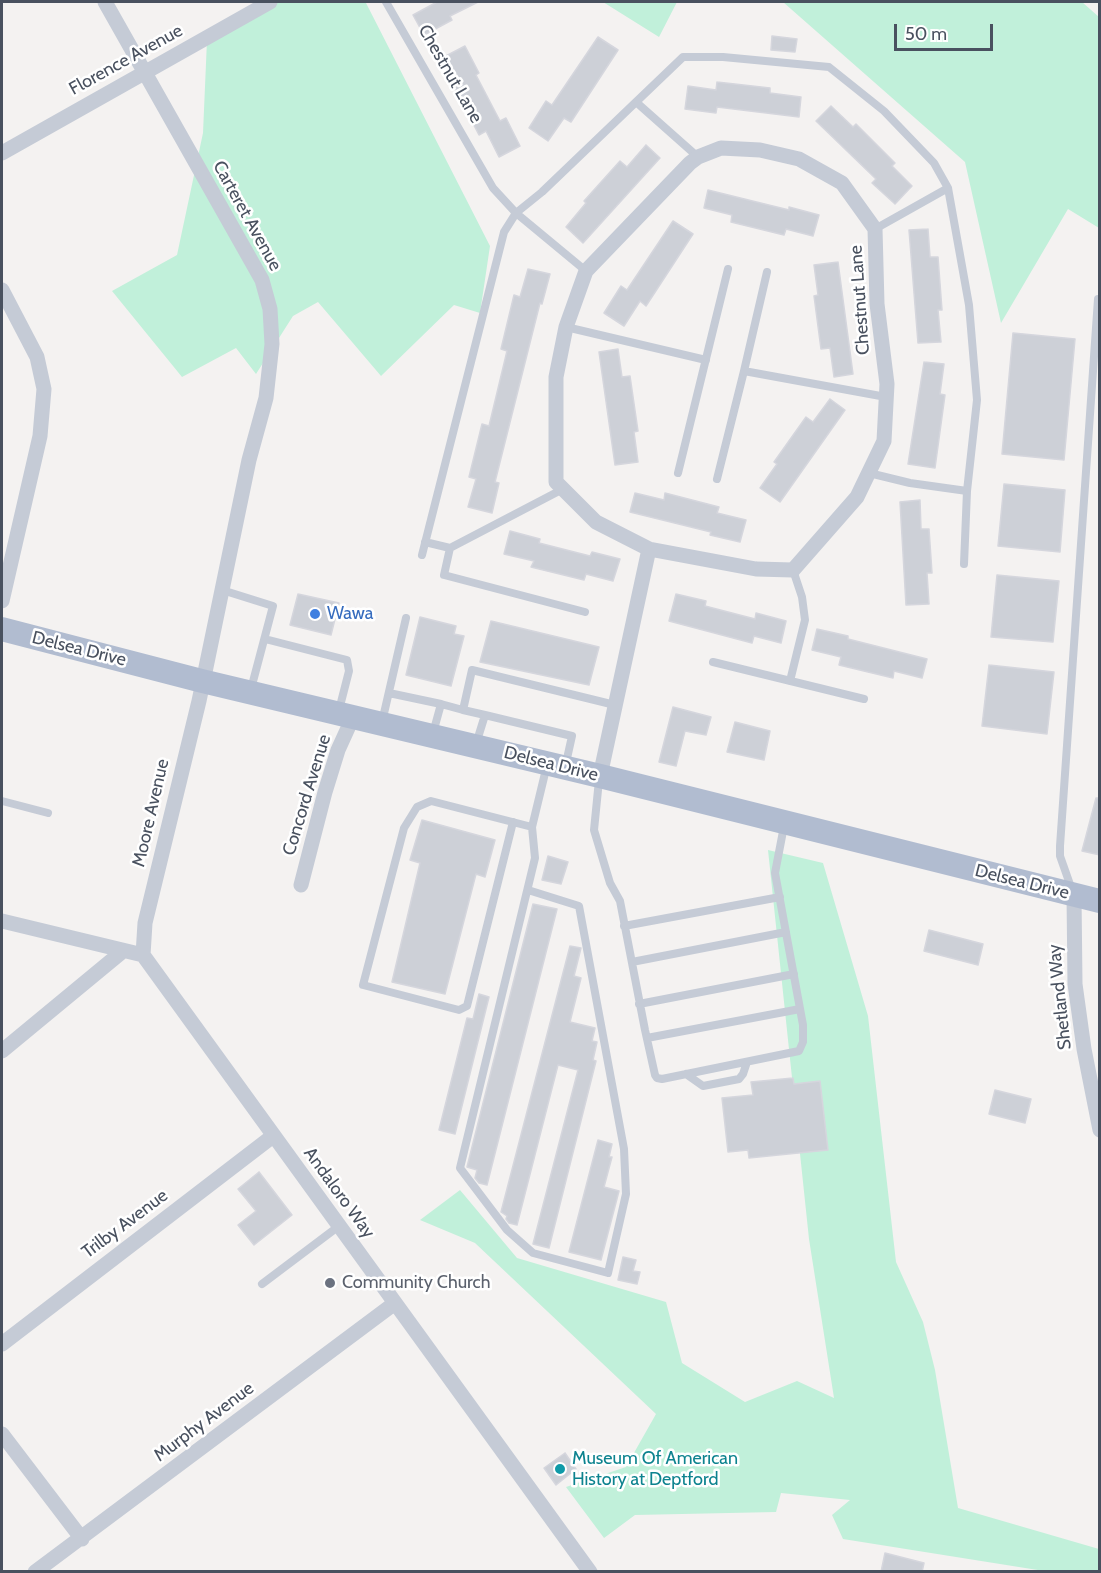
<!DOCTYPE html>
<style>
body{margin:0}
#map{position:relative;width:1101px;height:1573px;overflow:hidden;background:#f4f2f1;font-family:Cabin,sans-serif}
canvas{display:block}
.frame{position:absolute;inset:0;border:3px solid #49515f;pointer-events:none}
.scale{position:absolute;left:894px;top:24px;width:99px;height:27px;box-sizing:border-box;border:3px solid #49515f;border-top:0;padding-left:8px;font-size:18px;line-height:21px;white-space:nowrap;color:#49515f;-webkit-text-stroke:4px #fff;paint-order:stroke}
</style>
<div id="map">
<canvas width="1101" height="1573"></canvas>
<div class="frame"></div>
<div class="scale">50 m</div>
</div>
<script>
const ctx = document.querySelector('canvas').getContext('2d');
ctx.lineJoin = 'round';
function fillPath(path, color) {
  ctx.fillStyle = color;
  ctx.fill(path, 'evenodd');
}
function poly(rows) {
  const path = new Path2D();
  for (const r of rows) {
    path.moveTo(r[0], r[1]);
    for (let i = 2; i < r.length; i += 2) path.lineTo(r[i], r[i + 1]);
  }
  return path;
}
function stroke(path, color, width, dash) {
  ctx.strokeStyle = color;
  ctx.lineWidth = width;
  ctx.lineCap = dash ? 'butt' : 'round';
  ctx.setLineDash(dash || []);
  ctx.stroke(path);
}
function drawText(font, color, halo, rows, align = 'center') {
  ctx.font = font + ' Cabin,sans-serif';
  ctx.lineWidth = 5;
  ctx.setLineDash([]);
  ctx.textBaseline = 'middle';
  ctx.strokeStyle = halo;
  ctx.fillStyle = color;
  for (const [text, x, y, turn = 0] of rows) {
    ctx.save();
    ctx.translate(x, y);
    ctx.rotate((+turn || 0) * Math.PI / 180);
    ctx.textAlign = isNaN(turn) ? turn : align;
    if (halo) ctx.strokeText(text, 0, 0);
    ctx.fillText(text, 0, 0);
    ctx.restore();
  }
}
const green = poly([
 [278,2,367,2,366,3,490,246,480,313,454,305,381,376,318,302,293,316,256,374,236,348,182,377,112,291,177,255,203,133,207,40],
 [603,2,677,2,659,37],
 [783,2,1082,2,1099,17,1099,228,1068,209,1001,323,965,162],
 [768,850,823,863,868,1016,896,1262,923,1322,935,1370,958,1508,1099,1549,1099,1571,1044,1571,843,1539,832,1515,850,1500,781,1493,776,1512,635,1515,604,1538,566,1487,626,1467,656,1414,475,1243,420,1220,460,1190,517,1258,666,1302,682,1363,745,1402,797,1381,834,1398,809,1239]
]);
const building = poly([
 [437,2,478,2,450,16,452,20,424,35,413,15,437,2],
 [772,36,797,39,795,52,771,50,772,36],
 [598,37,618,50,571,122,564,118,548,141,529,128,546,101,552,105,598,37],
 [465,46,479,73,476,75,500,121,506,118,520,146,499,157,486,131,479,135,453,85,458,83,444,57,465,46],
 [717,82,770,88,770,93,801,97,799,117,717,107,716,113,685,109,688,86,716,90,717,82],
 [831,106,853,127,856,124,895,163,892,166,912,186,895,204,872,183,876,179,816,121,831,106],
 [646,145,660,158,583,243,566,227,586,203,584,201,620,161,627,167,646,145],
 [708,190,789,210,789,207,819,215,813,236,786,229,784,235,731,222,732,215,704,208,708,190],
 [673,221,693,234,646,306,640,301,624,326,604,313,621,286,627,290,673,221],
 [928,229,930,257,938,257,942,310,938,310,941,342,918,343,909,230,928,229],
 [838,262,853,374,834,377,830,348,821,349,814,296,818,295,814,265,838,262],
 [528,269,550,274,542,304,540,303,495,482,499,483,492,513,468,507,476,479,469,477,482,424,489,426,507,351,501,349,514,295,520,297,528,269],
 [1013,333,1075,339,1064,460,1002,454,1013,333],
 [618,349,622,377,630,376,638,431,634,432,638,462,615,465,599,352,618,349],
 [924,362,944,364,940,394,945,395,935,468,908,464,924,362],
 [830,399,845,410,780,502,760,488,777,464,774,462,806,417,813,422,830,399],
 [1004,484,1065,490,1060,552,998,546,1004,484],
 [635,493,664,500,665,493,719,507,717,513,746,520,740,542,710,535,711,532,630,512,635,493],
 [920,500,921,529,929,529,932,573,927,573,929,604,906,605,900,502,920,500],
 [510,531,540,539,539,543,590,556,592,552,620,559,613,581,586,574,584,580,531,567,534,561,504,554,510,531],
 [997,575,1059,581,1053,642,991,637,997,575],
 [298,594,339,603,331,635,290,625,298,594],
 [676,594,706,601,705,606,755,619,756,613,786,621,781,643,754,636,752,643,669,621,676,594],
 [420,617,456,626,454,634,464,636,451,686,406,675,420,617],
 [491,621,599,647,589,685,480,662,491,621],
 [817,629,848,636,848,639,927,659,922,678,894,671,893,678,839,665,841,657,812,650,817,629],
 [989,665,1054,672,1047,734,982,726,989,665],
 [673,707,711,717,706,735,685,731,676,766,659,762,673,707],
 [735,722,770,731,764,760,727,752,735,722],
 [1096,798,1100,798,1100,855,1082,851,1096,798],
 [422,820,495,840,485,877,476,874,445,994,392,982,420,863,410,860,422,820],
 [548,856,568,862,561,884,542,880,548,856],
 [533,904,557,909,487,1185,479,1183,475,1178,477,1170,467,1167,533,904],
 [929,930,983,944,978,965,924,951,929,930],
 [570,946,581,948,574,976,581,978,570,1022,595,1028,592,1041,597,1042,593,1060,596,1061,549,1248,533,1244,578,1070,558,1065,517,1225,509,1223,506,1219,507,1216,501,1212,570,946],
 [479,994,489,997,455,1134,439,1130,467,1018,473,1019,479,994],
 [793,1078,794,1084,820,1081,828,1150,749,1158,748,1150,728,1152,722,1098,753,1095,751,1082,793,1078],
 [995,1090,1031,1099,1025,1123,989,1114,995,1090],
 [598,1140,612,1144,609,1157,612,1157,604,1187,619,1191,601,1260,569,1252,598,1140],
 [259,1172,292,1215,254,1245,238,1225,256,1211,238,1189,259,1172],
 [623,1257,636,1260,633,1271,640,1272,637,1284,618,1280,623,1257],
 [565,1453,576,1469,556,1485,544,1468,565,1453],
 [885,1553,924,1563,922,1572,881,1572,885,1553]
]);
const service = poly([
 [386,2,493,188,516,213,586,271],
 [636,102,698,157],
 [875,229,948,188],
 [767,272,744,371,886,397],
 [566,327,706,360],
 [678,473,728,269],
 [869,473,910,483,967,491],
 [717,479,744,371],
 [563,489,450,548,444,575,585,612],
 [425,542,450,548],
 [422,555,504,232,516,213,542,192,683,57,723,57,829,67,884,111,934,163,948,188,969,305,977,400,967,491,964,564],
 [222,590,273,606,251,689],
 [265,639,347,660,349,671,339,710],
 [713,662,864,699],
 [790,681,805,620,802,597,793,570],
 [389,693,441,704],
 [485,715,572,736,566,763],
 [382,722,406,618],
 [433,733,441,704,463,710],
 [476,744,485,715,463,710,472,670,615,705],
 [599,780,594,830,610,883,620,901,645,1030,655,1075,657,1078,662,1079,799,1051,803,1042,803,1025,775,873,784,826],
 [2,801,48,813],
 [513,822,467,1006,459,1010,363,985,404,828,417,807,431,801,532,827],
 [528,890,579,906,624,1149,626,1194,608,1273,533,1253,507,1230,460,1168,535,858,532,827,547,765],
 [1072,890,1060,856,1060,846,1098,299],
 [624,926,780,897],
 [632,962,786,932],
 [639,1004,794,974],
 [647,1038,800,1009],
 [686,1074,703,1086,739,1079,743,1074,747,1062],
 [262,1284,339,1226]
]);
const minor = poly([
 [105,2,262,280,270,309,272,344,266,398,249,460,199,701,145,923,143,955],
 [721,148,760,150,799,159,842,183,875,229,877,304,887,384,884,441,857,497,793,570,756,569,649,549,596,522,556,482,556,377,566,327,586,271,690,163,698,157,721,148],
 [2,153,270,2],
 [2,290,37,357,44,389,40,436,2,601],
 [600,776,649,549],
 [301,885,325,792,338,750,353,717],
 [1074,895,1075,984,1084,1049,1100,1130],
 [2,921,143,955,590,1572],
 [2,1051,123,951],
 [2,1344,273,1136],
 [2,1434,82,1539],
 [35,1572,395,1303]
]);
const primary = poly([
 [2,629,202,681,600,776,1100,901]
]);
const markers = [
 [315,614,6,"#3f7fe0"],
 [330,1283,6,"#6b7280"],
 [560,1469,6,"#0f9aa8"]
];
const streetNames = [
 ["Florence Avenue",126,60,-29],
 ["Chestnut Lane",450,74,60],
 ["Carteret Avenue",247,216,61],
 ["Chestnut Lane",860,300,-94],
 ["Delsea Drive",79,649,14],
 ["Delsea Drive",551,764,14],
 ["Concord Avenue",307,795,-73],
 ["Moore Avenue",151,813,-77],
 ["Delsea Drive",1022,882,14],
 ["Shetland Way",1060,997,-96],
 ["Andaloro Way",339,1193,54],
 ["Trilby Avenue",125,1224,-37],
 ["Murphy Avenue",204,1422,-37]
];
const shopNames = [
 ["Wawa",327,614]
];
const worshipNames = [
 ["Community Church",342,1283]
];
const cultureNames = [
 ["Museum Of American",572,1459],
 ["History at Deptford",572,1480]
];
fillPath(green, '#c1f0da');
fillPath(building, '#cdd0d7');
stroke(building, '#d5d6dd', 1.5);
stroke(service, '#c5cbd6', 8);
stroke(minor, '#c5cbd6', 15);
stroke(primary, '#b1bcd0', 24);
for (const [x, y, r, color] of markers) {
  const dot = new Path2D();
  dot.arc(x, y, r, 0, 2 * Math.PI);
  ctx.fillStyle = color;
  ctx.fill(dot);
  stroke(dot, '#fff', 2);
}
drawText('18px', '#49515f', '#fff', streetNames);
drawText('18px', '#366cbe', '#fff', shopNames, 'left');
drawText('18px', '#5b616d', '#fff', worshipNames, 'left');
drawText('18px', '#0d838f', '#fff', cultureNames, 'left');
</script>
